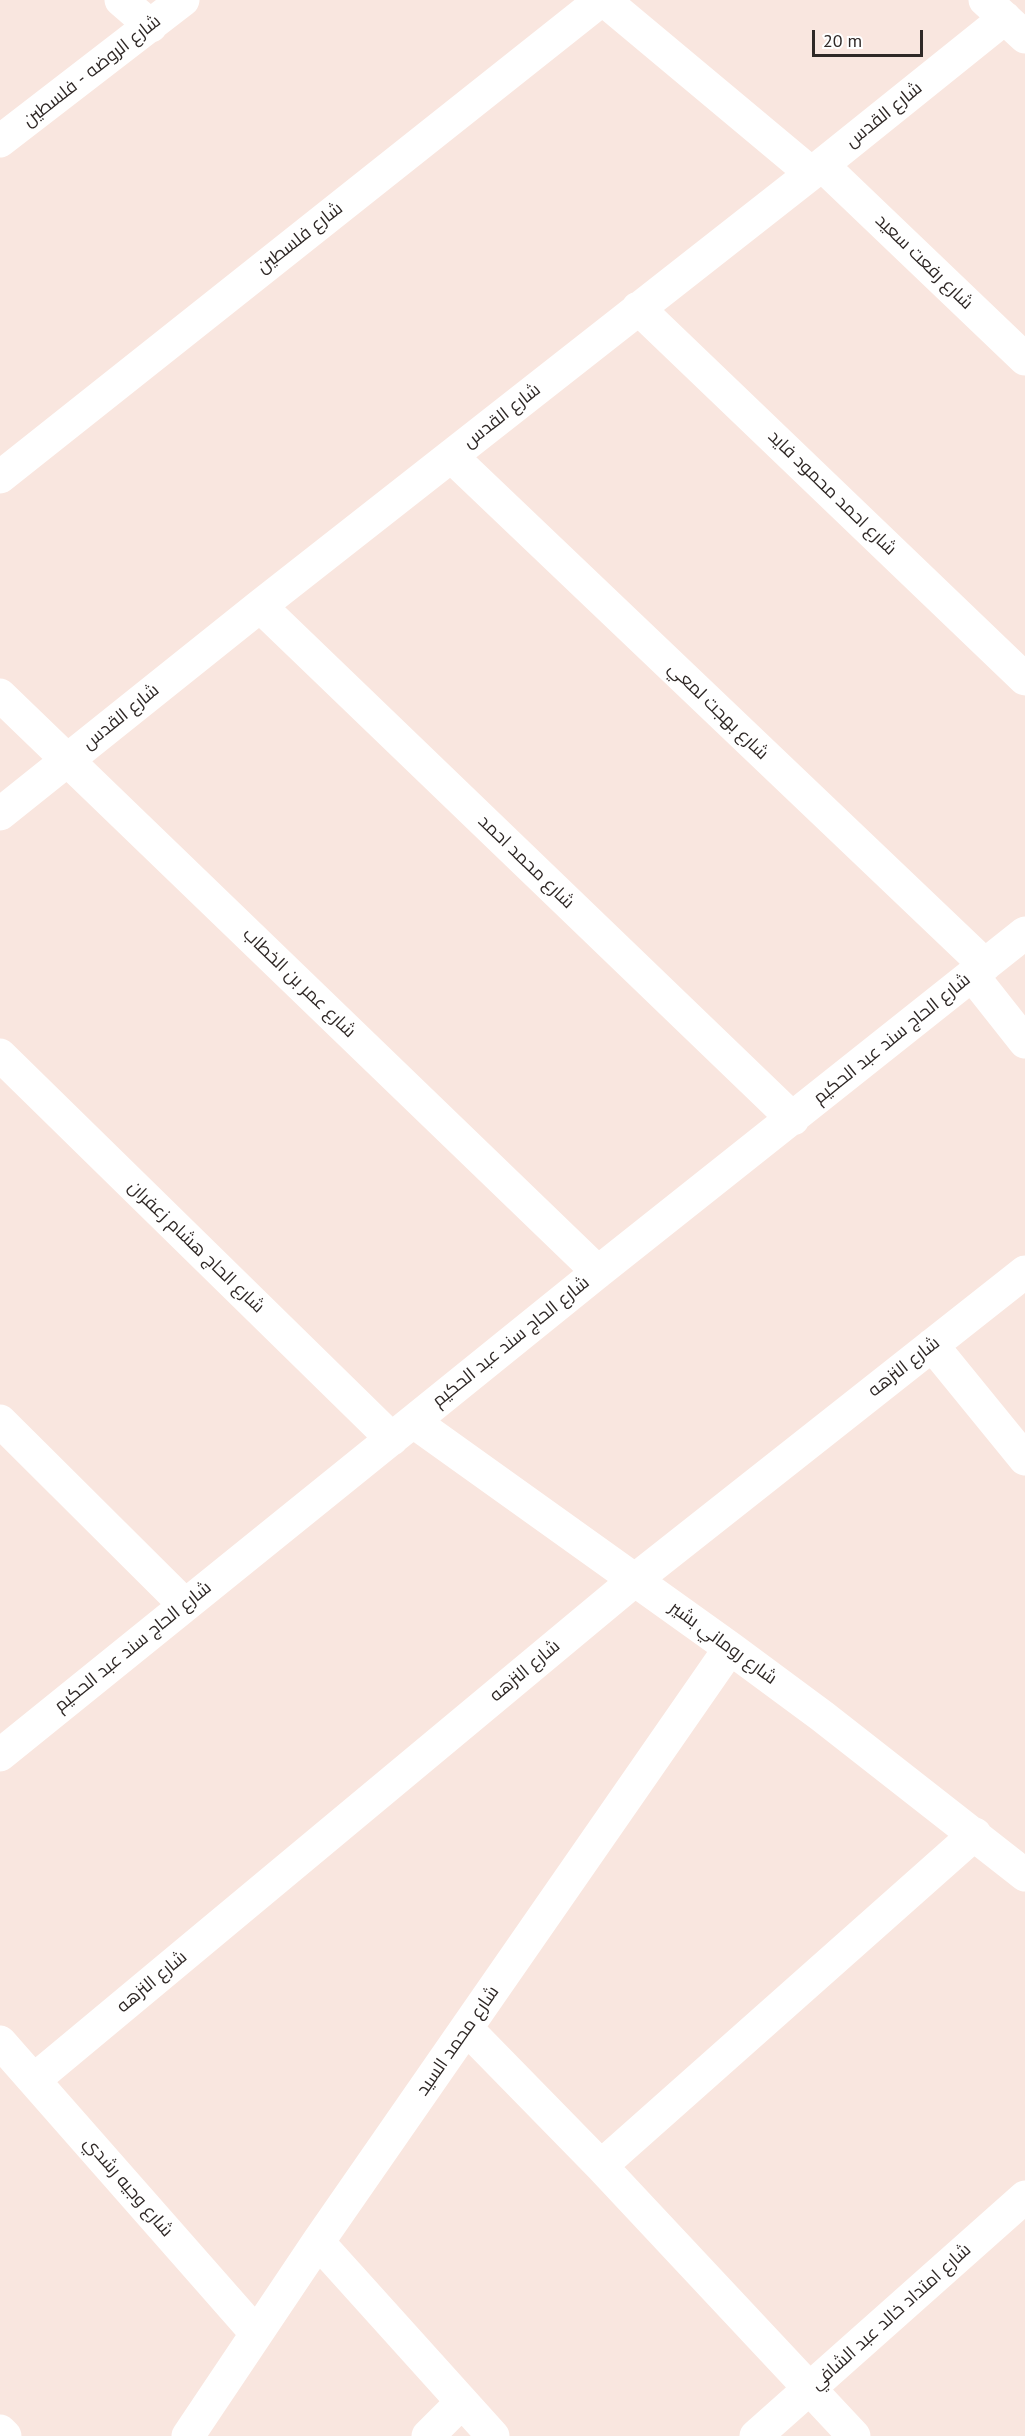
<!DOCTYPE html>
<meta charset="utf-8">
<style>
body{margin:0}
#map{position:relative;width:1025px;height:2436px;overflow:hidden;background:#f9e6df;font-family:"PT Sans",sans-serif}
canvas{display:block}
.scale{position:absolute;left:812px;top:30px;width:111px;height:27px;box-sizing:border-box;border:3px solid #2f2826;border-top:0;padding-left:8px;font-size:18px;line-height:21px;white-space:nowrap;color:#2f2826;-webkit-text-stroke:4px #fff;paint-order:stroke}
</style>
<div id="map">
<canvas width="1025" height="2436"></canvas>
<div class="scale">20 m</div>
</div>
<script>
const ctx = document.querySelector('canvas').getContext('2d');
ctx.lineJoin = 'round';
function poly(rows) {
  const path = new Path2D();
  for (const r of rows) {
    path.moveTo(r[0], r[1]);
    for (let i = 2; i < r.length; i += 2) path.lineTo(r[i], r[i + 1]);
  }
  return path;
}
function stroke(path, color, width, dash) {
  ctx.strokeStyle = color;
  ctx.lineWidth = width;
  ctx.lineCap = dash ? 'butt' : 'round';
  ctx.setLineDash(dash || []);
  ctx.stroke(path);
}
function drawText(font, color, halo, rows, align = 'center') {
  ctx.font = font + ' "PT Sans",Cairo,sans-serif';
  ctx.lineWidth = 5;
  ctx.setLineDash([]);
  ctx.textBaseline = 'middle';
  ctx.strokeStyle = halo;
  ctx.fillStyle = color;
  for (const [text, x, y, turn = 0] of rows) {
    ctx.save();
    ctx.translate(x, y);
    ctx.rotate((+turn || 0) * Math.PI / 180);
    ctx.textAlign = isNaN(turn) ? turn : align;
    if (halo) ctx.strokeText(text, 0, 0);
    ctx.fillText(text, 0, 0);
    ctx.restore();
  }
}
const minor = poly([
 [121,0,151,26],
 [604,0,811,173],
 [985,0,1025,37],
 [0,141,183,0],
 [822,165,1025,359],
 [638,308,1025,679],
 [451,456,985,965],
 [0,477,601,0],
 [260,606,793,1119],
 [0,695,598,1272],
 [0,814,260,606,822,165,1005,18],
 [972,975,1025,1042],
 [0,1055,392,1439],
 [932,1345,1025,1459],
 [0,1421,185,1605],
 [414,1422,730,1648,822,1716,1025,1875],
 [0,1755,598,1272,1025,933],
 [467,2029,601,2166,854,2436],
 [0,2042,256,2333],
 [34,2080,636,1579,1025,1272],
 [601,2166,975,1834],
 [318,2242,493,2436],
 [0,2431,5,2436],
 [188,2436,318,2242,730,1648],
 [428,2436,462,2402],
 [756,2436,1025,2197]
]);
const streetNames = [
 ["شارع الروضه - فلسطين",92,71,-38],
 ["شارع القدس",884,115,-39],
 ["شارع فلسطين",300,238,-38],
 ["شارع رفعت سعيد",924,262,44],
 ["شارع القدس",502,416,-38],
 ["شارع احمد محمود فايد",832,493,44],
 ["شارع بهجت لمعي",718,711,44],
 ["شارع القدس",121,717,-39],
 ["شارع محمد احمد",526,862,44],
 ["شارع عمر بن الخطاب",299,983,44],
 ["شارع الحاج سند عبد الحكيم",892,1039,-39],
 ["شارع الحاج هشام زعفران",196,1247,44],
 ["شارع الحاج سند عبد الحكيم",511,1342,-39],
 ["شارع النزهه",904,1367,-38],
 ["شارع روماني بشير",723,1643,36],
 ["شارع الحاج سند عبد الحكيم",133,1647,-39],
 ["شارع النزهه",525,1671,-40],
 ["شارع النزهه",152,1982,-40],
 ["شارع محمد السيد",458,2041,-55],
 ["شارع وجيه رشدي",128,2187,49],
 ["شارع امتداد خالد عبد الشافي",891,2317,-42]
];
stroke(minor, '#fff', 33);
drawText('18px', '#2f2826', '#fff', streetNames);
</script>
